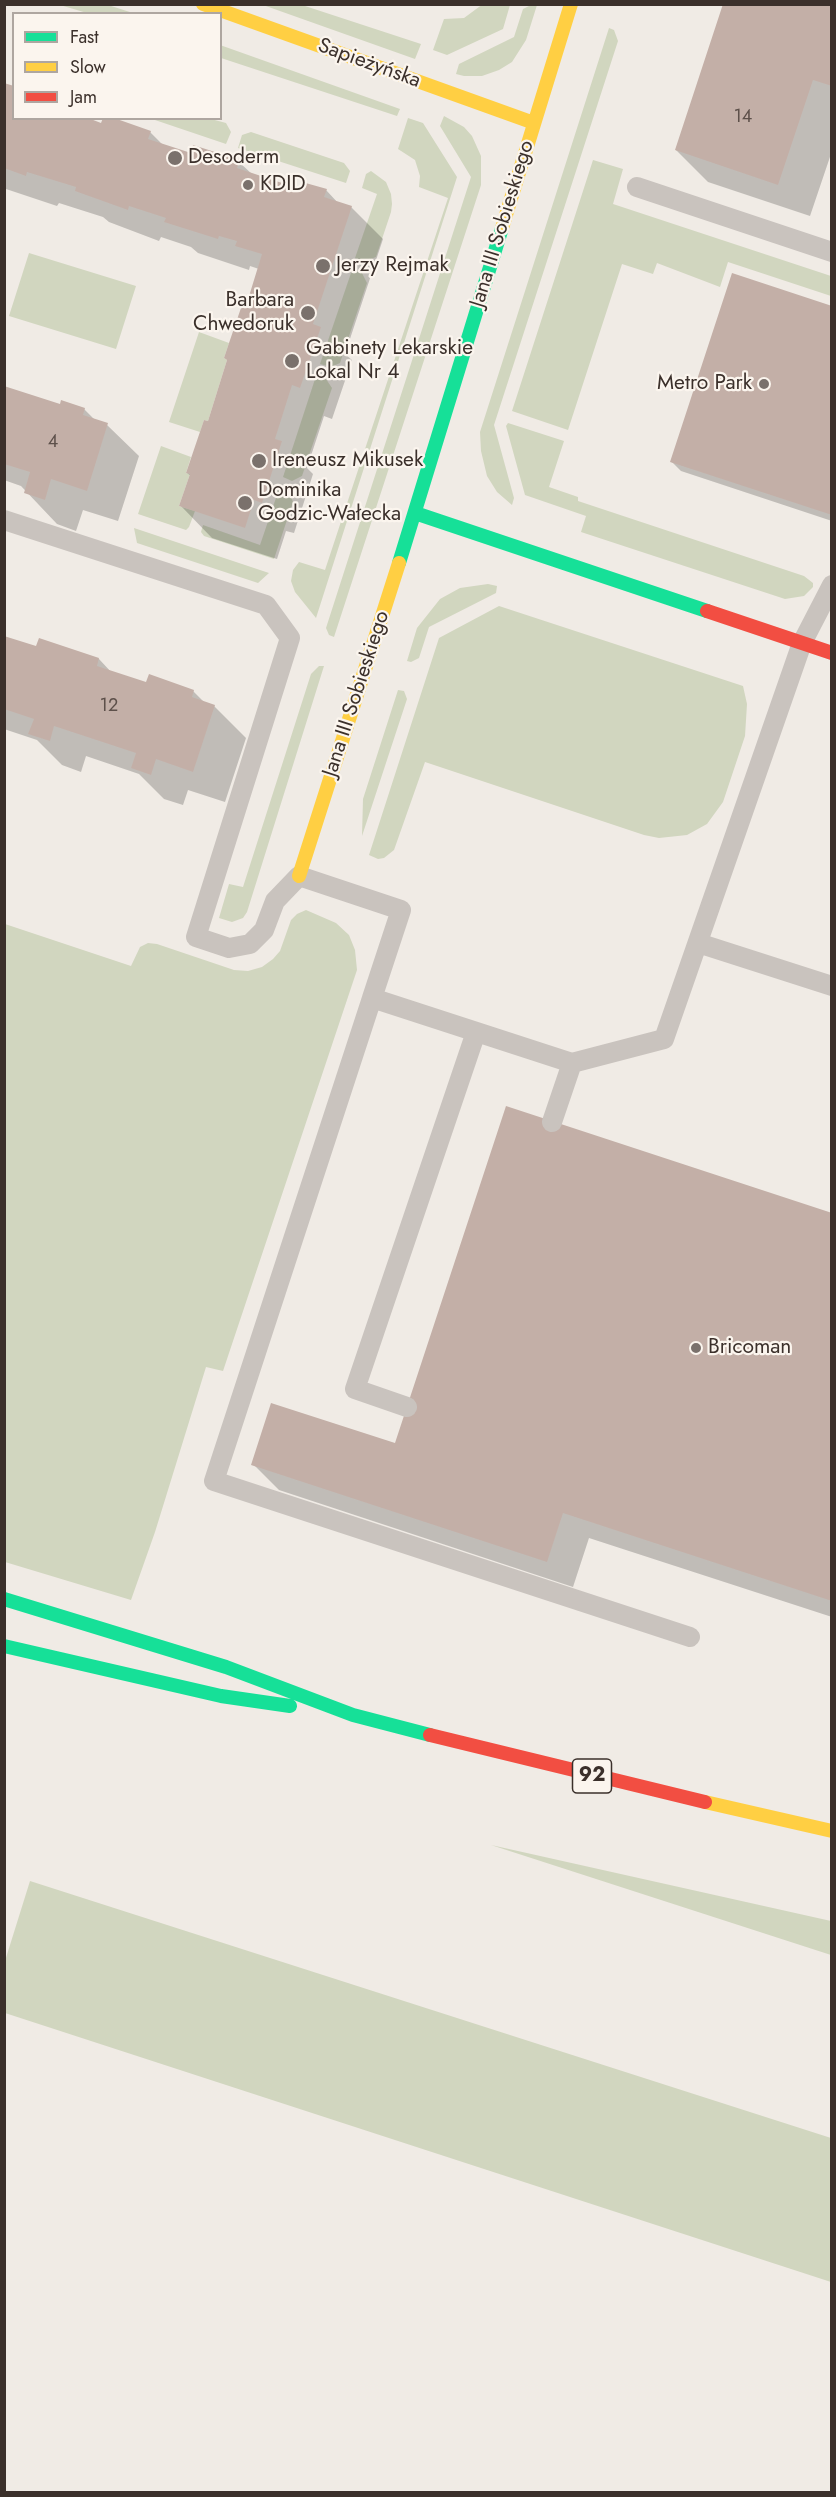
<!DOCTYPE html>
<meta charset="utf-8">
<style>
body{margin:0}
#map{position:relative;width:836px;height:2497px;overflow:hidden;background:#f0ebe5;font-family:Jost,sans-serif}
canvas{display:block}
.frame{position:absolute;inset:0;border:6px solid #3b302b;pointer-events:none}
.legend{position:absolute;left:12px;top:12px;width:210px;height:108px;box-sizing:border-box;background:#fbf5ee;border:2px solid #aea6a0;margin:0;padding:8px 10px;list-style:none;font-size:18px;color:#3b302b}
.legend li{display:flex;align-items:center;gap:12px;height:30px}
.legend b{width:30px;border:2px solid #aea6a0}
</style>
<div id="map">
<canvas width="836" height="2497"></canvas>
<div class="frame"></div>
<ul class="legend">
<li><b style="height:8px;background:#16e098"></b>Fast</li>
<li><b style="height:8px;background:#ffcf43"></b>Slow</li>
<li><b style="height:8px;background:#f24e42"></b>Jam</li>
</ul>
</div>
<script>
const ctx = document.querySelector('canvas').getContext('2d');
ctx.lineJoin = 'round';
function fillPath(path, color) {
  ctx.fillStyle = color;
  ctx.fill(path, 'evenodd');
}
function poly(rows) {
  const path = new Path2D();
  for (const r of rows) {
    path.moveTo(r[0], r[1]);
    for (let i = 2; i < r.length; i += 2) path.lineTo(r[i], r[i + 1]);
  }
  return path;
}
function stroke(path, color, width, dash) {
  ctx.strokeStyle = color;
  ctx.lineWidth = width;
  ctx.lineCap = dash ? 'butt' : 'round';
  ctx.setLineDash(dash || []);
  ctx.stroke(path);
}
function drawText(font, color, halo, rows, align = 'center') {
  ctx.font = font + ' Jost,sans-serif';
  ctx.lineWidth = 4.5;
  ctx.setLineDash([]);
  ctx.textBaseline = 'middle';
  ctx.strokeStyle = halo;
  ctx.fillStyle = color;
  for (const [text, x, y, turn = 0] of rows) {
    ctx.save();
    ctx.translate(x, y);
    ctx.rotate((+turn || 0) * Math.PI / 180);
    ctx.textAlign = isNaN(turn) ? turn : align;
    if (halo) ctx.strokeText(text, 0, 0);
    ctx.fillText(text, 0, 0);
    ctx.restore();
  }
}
const green = poly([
 [483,4,510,5,503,29,447,55,433,50,444,19,464,18],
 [60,5,108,5,133,13,87,13],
 [263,5,302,5,421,44,415,59],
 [531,5,537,5,526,40,512,62,499,70,482,76,464,76,456,74,459,64,514,37,523,9],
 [609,28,614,30,618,41,494,425,514,498,512,505,497,492,487,476,481,451,480,432],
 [220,45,400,109,397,116,221,58],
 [444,116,464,127,472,136,481,156,481,185,334,637,329,635,326,628,471,177,440,126],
 [408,118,423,123,457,177,316,618,295,592,291,581,293,570,299,562,325,570,448,198,419,187,420,176,415,160,398,149],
 [152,119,211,119,226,123,231,132,226,144],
 [251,132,344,163,350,171,346,183,238,148,242,135],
 [593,160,623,169,613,204,831,276,831,296,728,262,720,287,657,263,653,274,622,264,568,430,512,411],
 [371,171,386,182,391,194,392,204,391,212,376,257,366,261,355,258,377,194,362,188,366,174],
 [29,253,136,286,116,349,9,316],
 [352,270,362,273,367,283,340,363,331,367,320,364],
 [199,332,229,343,224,358,227,360,208,421,204,420,200,432,169,422],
 [316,376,326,379,332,388,302,476,292,481,283,477],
 [508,423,564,441,549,487,578,497,578,501,804,576,813,583,813,587,804,596,785,599,581,532,586,516,525,495,506,426],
 [161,446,191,457,186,473,190,474,179,506,195,511,189,527,186,530,138,514],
 [279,489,289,492,293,502,274,559,204,536,201,532,203,525,260,545],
 [134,528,269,573,258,583,137,543],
 [488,584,497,586,496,593,429,627,419,658,411,662,407,661,417,628,440,599,460,588],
 [499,606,743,686,747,704,745,736,723,802,707,824,687,835,659,838,644,835,425,762,394,850,384,858,378,859,369,855,439,638],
 [319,666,324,666,247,912,243,918,232,922,219,918,229,884,243,887,311,674],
 [398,690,404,691,407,699,362,836,363,799],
 [306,910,336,923,349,935,355,950,357,970,223,1371,206,1367,155,1532,131,1600,5,1562,5,924,131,966,140,947,148,943,157,944,234,970,248,971,262,967,273,959,280,951,291,920,297,914],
 [491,1845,831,1921,831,1955],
 [30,1881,831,2138,831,2282,5,2013,5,1961]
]);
const shadow = poly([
 [832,4,832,151,810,216,708,182,676,150],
 [4,84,14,118,102,125,150,132,163,145,192,154,239,162,253,175,301,190,326,190,339,204,351,207,383,239,345,354,352,360,332,419,324,416,307,468,313,474,294,533,286,531,277,559,212,538,181,506,191,476,187,473,209,422,259,269,250,266,249,270,198,253,191,247,161,237,159,241,109,222,103,217,59,203,57,206,6,189],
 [832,307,832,521,681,471,672,462],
 [4,387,61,406,84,409,96,421,107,425,139,456,118,521,83,510,76,531,57,524,21,486,4,480],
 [4,637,37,648,99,659,112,673,147,684,193,691,206,704,214,706,246,738,225,802,188,790,183,805,164,799,139,774,86,756,81,772,62,765,37,740,4,729],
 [832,1215,832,1617,589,1538,573,1587,279,1490,253,1464,401,1446]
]);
const building = poly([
 [723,4,832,4,832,86,813,80,778,185,675,150],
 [4,83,14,86,14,118,88,118,101,123,103,118,114,118,151,131,148,139,191,153,193,145,240,160,237,168,300,189,302,182,327,189,324,197,352,206,313,324,321,327,300,388,292,385,275,439,282,441,262,503,254,500,245,528,179,506,190,474,186,473,204,420,208,421,227,360,224,358,229,343,242,305,246,306,262,254,235,246,237,241,219,236,218,239,164,222,166,218,129,206,128,210,75,191,76,187,27,172,26,176,4,168],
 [732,273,832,306,832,515,670,462],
 [4,386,60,404,61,400,85,408,83,415,108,423,87,491,51,479,45,500,24,493,30,472,4,464],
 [4,636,36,646,39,638,99,658,97,666,146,682,149,674,194,690,192,697,215,705,193,772,156,759,151,775,131,768,136,753,54,726,50,741,28,734,34,719,4,709],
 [506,1106,832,1213,832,1601,563,1513,547,1562,251,1465,271,1403,395,1443]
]);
const lane = poly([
 [637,187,832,252],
 [4,520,266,605,290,638,196,937,229,948,250,944,264,930,275,901,299,876,401,910,372,998,572,1063,664,1039,802,643,832,585],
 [698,943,832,986],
 [372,998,214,1481,690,1637],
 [552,1122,572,1063],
 [407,1407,355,1389,476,1032]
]);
const fast = poly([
 [415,513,707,611],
 [399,563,502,228],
 [4,1599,226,1667,353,1715,430,1735],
 [4,1646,221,1696,290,1706]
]);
const slow = poly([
 [203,4,534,123],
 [502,228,571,4],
 [299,876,399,563],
 [705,1802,832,1831]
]);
const jam = poly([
 [707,611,832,653],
 [430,1735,705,1802]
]);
const markers = [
 [175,158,8,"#7a716c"],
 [248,185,6,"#7a716c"],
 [323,266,8,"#7a716c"],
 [308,313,8,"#7a716c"],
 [292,361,8,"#7a716c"],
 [764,384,6,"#7a716c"],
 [259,461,8,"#7a716c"],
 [245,503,8,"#7a716c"],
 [696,1348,6,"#7a716c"]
];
const numberNames = [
 ["14",743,118],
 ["4",53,443],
 ["12",109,707]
];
const shields = [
 [592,1776,39]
];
const shieldNames = [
 ["92",592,1776]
];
const streetNames = [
 ["Sapieżyńska",369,64,20],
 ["Jana III Sobieskiego",503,224,-73],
 ["Jana III Sobieskiego",357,694,-72]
];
const poiNames = [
 ["Desoderm",188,158],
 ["KDID",260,185],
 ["Jerzy Rejmak",336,266],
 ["Barbara",294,301,"right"],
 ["Chwedoruk",294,325,"right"],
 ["Gabinety Lekarskie",306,349],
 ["Lokal Nr 4",306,373],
 ["Metro Park",752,384,"right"],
 ["Ireneusz Mikusek",272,461],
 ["Dominika",258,491],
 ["Godzic-Wałecka",258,515],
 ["Bricoman",708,1348]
];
fillPath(green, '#d1d6bf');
fillPath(shadow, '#0003');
fillPath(building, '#c3afa7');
stroke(lane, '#c9c3be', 20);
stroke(fast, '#16e098', 14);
stroke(slow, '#ffcf43', 14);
stroke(jam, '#f24e42', 14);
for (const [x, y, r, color] of markers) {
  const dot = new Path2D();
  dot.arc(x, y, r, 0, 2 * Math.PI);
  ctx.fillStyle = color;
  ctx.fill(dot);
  stroke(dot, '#fbf5ee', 2);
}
drawText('18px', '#5d504a', null, numberNames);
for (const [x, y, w] of shields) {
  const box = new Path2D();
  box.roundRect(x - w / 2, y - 17, w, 34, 4.5);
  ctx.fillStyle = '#fbf5ee';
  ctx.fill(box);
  stroke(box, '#3b302b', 1.5);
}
drawText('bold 20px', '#3b302b', null, shieldNames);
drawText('21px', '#3b302b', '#fbf5ee', streetNames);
drawText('21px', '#3b302b', '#fbf5ee', poiNames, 'left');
</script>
